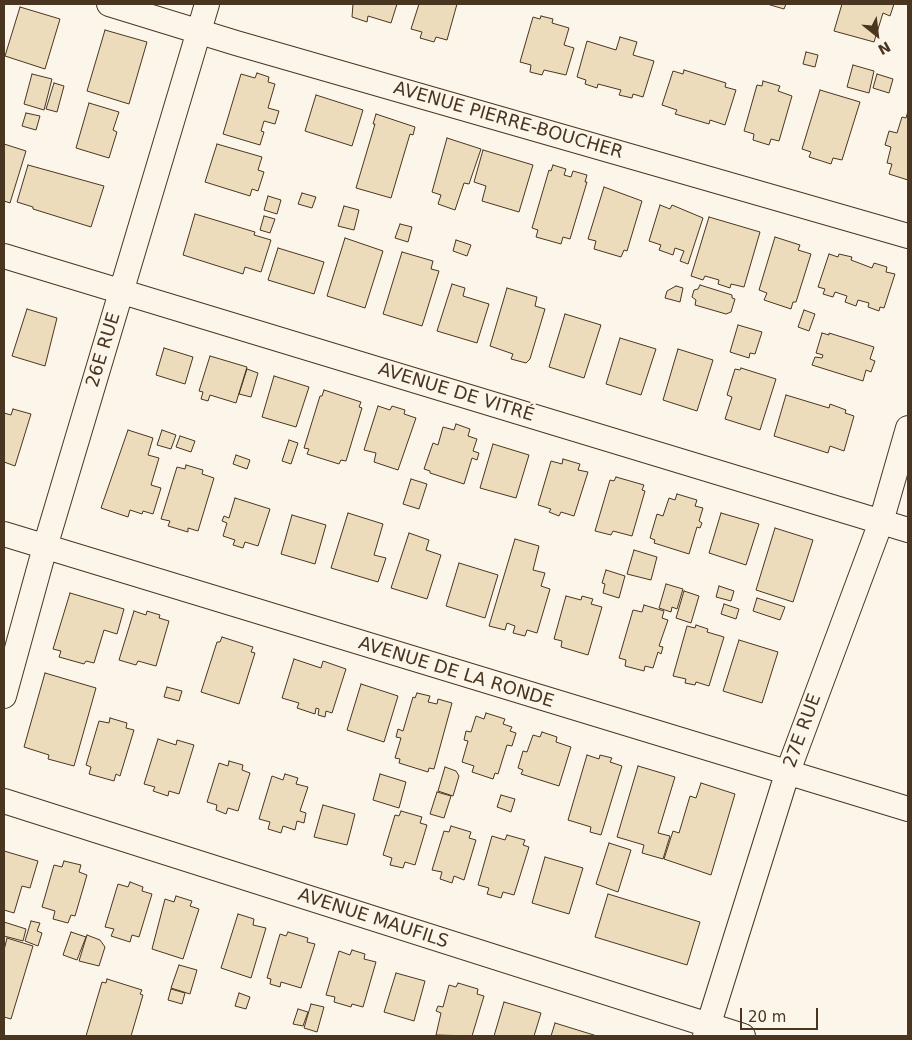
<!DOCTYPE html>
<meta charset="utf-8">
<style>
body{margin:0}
#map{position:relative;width:912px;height:1040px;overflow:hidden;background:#fbf6e9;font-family:"DejaVu Sans",sans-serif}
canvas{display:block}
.frame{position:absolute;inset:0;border:5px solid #4a3520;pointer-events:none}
.north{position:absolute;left:852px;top:10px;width:50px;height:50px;-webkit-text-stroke:4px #fbf6e9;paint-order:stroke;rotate:151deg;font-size:14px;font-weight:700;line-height:20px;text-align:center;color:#4a3520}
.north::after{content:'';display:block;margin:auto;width:18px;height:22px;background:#4a3520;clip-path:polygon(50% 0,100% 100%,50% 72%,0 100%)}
.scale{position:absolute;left:740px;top:1008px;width:78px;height:22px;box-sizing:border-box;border:2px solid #4a3520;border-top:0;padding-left:6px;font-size:15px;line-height:18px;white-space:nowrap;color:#4a3520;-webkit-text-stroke:4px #fbf6e9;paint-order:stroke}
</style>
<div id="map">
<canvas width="912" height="1040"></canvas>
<div class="frame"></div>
<div class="north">N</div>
<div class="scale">20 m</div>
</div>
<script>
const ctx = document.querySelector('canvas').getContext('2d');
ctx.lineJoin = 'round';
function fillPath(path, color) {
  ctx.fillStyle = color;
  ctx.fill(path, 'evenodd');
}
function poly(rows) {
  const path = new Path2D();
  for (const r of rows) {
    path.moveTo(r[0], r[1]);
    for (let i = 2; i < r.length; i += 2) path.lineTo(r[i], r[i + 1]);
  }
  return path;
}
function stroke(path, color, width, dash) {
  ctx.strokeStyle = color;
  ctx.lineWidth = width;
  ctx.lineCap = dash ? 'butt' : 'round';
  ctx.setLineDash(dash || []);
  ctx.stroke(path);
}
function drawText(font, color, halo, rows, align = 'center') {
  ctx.font = font + ' "DejaVu Sans",sans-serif';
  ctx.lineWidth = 4;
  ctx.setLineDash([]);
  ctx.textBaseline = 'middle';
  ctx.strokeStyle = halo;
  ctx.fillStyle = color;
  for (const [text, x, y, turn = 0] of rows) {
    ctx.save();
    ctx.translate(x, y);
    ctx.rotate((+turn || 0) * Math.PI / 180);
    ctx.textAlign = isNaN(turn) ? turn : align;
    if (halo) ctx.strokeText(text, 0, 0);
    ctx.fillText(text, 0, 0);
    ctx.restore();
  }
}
const building = poly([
 [353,4,397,4,391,23,368,16,367,22,352,17,353,4],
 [419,4,457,4,447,40,436,37,434,42,420,38,422,32,411,29,419,4],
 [767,4,786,4,784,9,767,4],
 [842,4,894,4,890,16,883,13,874,42,834,31,842,4],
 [20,7,60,19,45,69,5,56,20,7],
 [541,16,553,19,552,23,569,28,564,45,574,48,566,75,544,70,542,75,530,72,531,65,520,62,533,17,540,19,541,16],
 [105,30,147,42,129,104,87,91,105,30],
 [620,37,637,42,633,55,654,61,643,97,633,94,632,98,619,95,621,90,598,84,597,88,585,84,586,80,577,77,587,41,616,50,620,37],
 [806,52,818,55,815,67,803,64,806,52],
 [853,65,874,71,869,93,847,87,853,65],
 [684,70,726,83,725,87,736,90,725,125,710,120,709,124,675,114,677,110,662,105,673,71,683,74,684,70],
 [257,73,269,77,268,82,275,84,268,108,279,111,275,124,264,121,261,131,264,132,260,145,223,134,241,74,255,78,257,73],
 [32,74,52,79,44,110,24,104,32,74],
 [877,74,893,79,889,93,873,88,877,74],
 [763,81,780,86,778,91,792,96,779,141,771,139,769,145,753,140,754,134,744,131,757,85,762,86,763,81],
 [54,83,64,86,57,112,46,109,54,83],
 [820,90,860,102,842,160,833,158,831,164,809,157,811,152,802,149,820,90],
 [316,95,363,110,352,146,305,131,316,95],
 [89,103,119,112,113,130,117,132,109,158,76,148,89,103],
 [908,111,908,180,889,174,892,164,887,163,891,147,885,145,889,131,897,133,902,117,906,118,908,111],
 [26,113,40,116,36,130,22,126,26,113],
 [376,114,415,127,413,135,410,134,391,198,356,188,375,124,373,124,376,114],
 [447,138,481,149,469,184,464,183,455,210,438,204,441,195,432,192,447,138],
 [4,144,26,151,10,203,4,201,4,144],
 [217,144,262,157,258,170,264,172,258,191,252,189,250,196,205,182,217,144],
 [483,150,533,165,519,212,482,201,486,186,474,182,483,150],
 [28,165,104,186,91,227,33,209,33,207,17,202,28,165],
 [553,165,566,169,564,175,571,177,573,171,587,175,585,182,587,182,570,239,563,237,561,244,536,237,538,230,532,228,549,170,551,171,553,165],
 [604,187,642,201,627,251,624,250,621,257,594,249,596,241,588,239,604,187],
 [302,193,316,197,312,208,298,204,302,193],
 [268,196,281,200,277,214,264,210,268,196],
 [660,205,670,209,672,205,703,218,688,264,680,261,684,251,675,248,673,255,659,250,661,245,649,241,660,205],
 [344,206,359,210,354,230,338,226,344,206],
 [195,214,255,232,254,235,271,240,261,272,245,267,243,274,183,255,195,214],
 [264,216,275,219,270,233,260,230,264,216],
 [709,217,760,232,744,287,731,284,730,288,718,284,719,280,705,276,703,280,691,276,709,217],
 [400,224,412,227,408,242,395,238,400,224],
 [775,237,800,245,798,250,811,254,796,302,793,302,791,309,764,300,767,293,759,290,775,237],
 [345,238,383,251,365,308,327,296,345,238],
 [456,240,471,245,467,256,453,251,456,240],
 [278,248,324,262,314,294,268,280,278,248],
 [402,252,433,261,431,269,439,271,422,326,383,314,402,252],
 [829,254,838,257,839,254,852,257,851,260,872,268,874,263,887,267,886,272,895,274,884,308,880,307,879,311,868,307,869,303,858,300,856,306,845,302,847,296,835,292,833,297,823,294,825,289,818,287,829,254],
 [452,284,465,288,463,296,489,304,477,343,437,331,452,284],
 [700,285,732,295,732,298,735,299,731,312,726,314,695,305,696,300,692,297,694,290,698,289,700,285],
 [676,286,683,288,680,302,665,298,667,291,676,286],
 [507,288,537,297,535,306,545,309,530,359,526,363,511,359,513,354,490,346,507,288],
 [27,309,57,318,45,366,12,356,27,309],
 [804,310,815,314,809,331,798,327,804,310],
 [565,314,601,325,584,378,549,367,565,314],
 [738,325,762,332,755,354,750,353,749,358,730,352,738,325],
 [822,333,829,335,829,333,874,347,870,359,875,361,871,372,866,370,863,381,812,365,815,357,822,358,823,355,816,353,822,333],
 [620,338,656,349,641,395,606,384,620,338],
 [164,348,193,357,185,384,156,375,164,348],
 [678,349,713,360,697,411,663,400,678,349],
 [210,356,247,367,236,403,210,395,208,401,201,399,203,392,199,391,210,356],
 [741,368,776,379,760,430,725,419,732,397,727,395,735,369,740,370,741,368],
 [247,369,258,373,251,397,239,394,247,369],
 [274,376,309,387,296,427,262,417,274,376],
 [324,390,361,402,359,407,362,408,346,461,341,460,339,464,307,454,309,449,304,448,320,396,322,396,324,390],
 [786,395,829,408,830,404,846,410,845,413,854,416,844,451,830,446,828,453,774,436,786,395],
 [378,406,390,410,392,406,405,410,404,414,416,418,398,470,374,462,376,453,364,450,378,406],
 [13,409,31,414,15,466,4,462,4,413,11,415,13,409],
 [456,424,470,429,468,436,477,439,473,451,479,453,477,460,472,458,464,484,430,473,430,471,424,469,433,443,438,445,443,427,454,430,456,424],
 [128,430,153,438,148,455,159,458,151,485,161,488,153,514,143,511,142,514,130,510,128,517,101,508,128,430],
 [162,430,176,435,171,449,157,445,162,430],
 [180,436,195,441,191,452,176,447,180,436],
 [289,440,298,443,291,464,282,461,289,440],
 [493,444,529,455,516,498,480,488,493,444],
 [236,455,250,460,247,469,233,464,236,455],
 [563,459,580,464,578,470,588,472,574,516,561,512,559,516,549,512,551,509,538,505,551,461,562,464,563,459],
 [186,465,203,470,202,474,214,478,198,531,188,528,188,532,168,526,170,521,161,519,177,467,185,469,186,465],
 [616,477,644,485,642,490,645,491,632,536,613,531,611,535,595,531,610,480,614,481,616,477],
 [411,479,427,484,419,509,403,504,411,479],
 [677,494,697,500,695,506,703,508,699,521,702,523,700,528,697,527,689,554,654,543,655,540,650,538,657,514,663,516,669,498,675,500,677,494],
 [235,498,270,509,258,546,245,542,243,548,233,545,235,540,223,536,227,523,222,521,224,516,229,518,235,498],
 [348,513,383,524,374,555,386,558,378,582,331,568,348,513],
 [721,513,759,524,746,565,709,553,721,513],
 [292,515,326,525,315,564,281,554,292,515],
 [775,528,813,540,793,602,756,590,775,528],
 [409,533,429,540,426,550,441,555,427,599,391,588,409,533],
 [515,539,539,546,533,570,545,573,541,586,550,589,537,633,527,630,525,636,513,633,515,626,507,623,505,630,489,626,515,539],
 [634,550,657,557,651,580,627,574,634,550],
 [459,563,498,575,485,618,446,606,459,563],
 [606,570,625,576,619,598,603,593,605,584,602,583,606,570],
 [666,584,683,589,677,609,672,607,671,612,659,608,666,584],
 [719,586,734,591,731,601,716,597,719,586],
 [684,591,699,596,691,623,676,618,684,591],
 [70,593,124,609,117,634,104,630,94,663,86,661,84,664,59,657,61,651,53,649,70,593],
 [566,596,581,600,582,596,593,599,591,604,602,607,588,655,561,647,562,641,554,639,566,596],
 [757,598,785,607,780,620,753,611,757,598],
 [724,604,739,609,736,619,721,614,724,604],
 [644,605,664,611,662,618,668,620,659,646,663,647,661,654,658,652,653,668,645,666,644,671,625,666,626,660,619,658,633,610,642,612,644,605],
 [134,611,146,615,147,611,160,615,159,618,169,621,156,666,138,661,136,665,119,660,134,611],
 [696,625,708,629,707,632,724,637,709,686,696,682,695,685,685,683,686,679,673,676,687,626,695,628,696,625],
 [222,637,253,647,251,652,255,653,239,704,201,692,217,642,220,642,222,637],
 [739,640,778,652,762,703,723,691,739,640],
 [294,659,321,668,323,661,346,669,332,713,326,711,325,717,318,715,319,709,316,708,315,714,297,708,299,703,282,698,294,659],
 [45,673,96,688,74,766,48,759,49,755,24,747,45,673],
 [361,684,398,696,384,742,347,730,361,684],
 [167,687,182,691,179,701,164,697,167,687],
 [417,693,430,696,428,702,437,704,438,699,452,703,434,769,429,768,428,772,399,763,400,759,395,758,401,738,396,737,398,729,403,731,413,697,415,698,417,693],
 [486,713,505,719,503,724,512,727,510,731,516,733,512,746,507,745,498,774,495,773,493,779,472,772,474,766,462,762,468,741,464,740,466,731,471,732,476,716,484,719,486,713],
 [110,718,127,723,126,728,134,730,120,776,116,774,114,781,89,774,91,767,86,765,99,721,109,723,110,718],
 [542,732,557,737,556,742,571,747,559,786,521,774,523,770,518,768,523,751,527,752,533,735,540,737,542,732],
 [158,739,176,745,177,740,194,745,179,794,169,791,168,796,153,791,155,787,144,784,158,739],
 [587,755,599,759,600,755,612,758,610,762,622,766,601,835,590,832,591,827,568,820,587,755],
 [229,761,243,765,242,770,250,773,238,811,228,808,226,814,216,810,217,805,207,802,219,763,228,766,229,761],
 [638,766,675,777,658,833,670,836,663,859,642,853,644,845,617,837,638,766],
 [445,767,456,771,459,776,453,796,438,791,445,767],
 [285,774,298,778,296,784,308,787,300,811,306,813,304,823,297,821,295,830,283,826,281,833,268,829,270,822,259,819,272,776,283,780,285,774],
 [380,774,406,782,399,808,373,800,380,774],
 [701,783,735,794,711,875,664,859,673,831,679,833,690,796,696,798,701,783],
 [437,792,451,796,444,818,430,814,437,792],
 [501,795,515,799,511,812,497,807,501,795],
 [323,805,355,814,347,845,314,837,323,805],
 [401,811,422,817,420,823,427,825,415,865,405,862,403,868,390,865,392,858,383,855,395,815,399,816,401,811],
 [451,826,471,832,469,838,476,840,464,880,454,876,452,883,440,879,442,872,432,870,444,831,449,832,451,826],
 [507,835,525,840,523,845,529,847,514,895,503,892,501,898,487,894,489,888,478,885,492,836,505,840,507,835],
 [609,843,631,850,618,892,596,884,609,843],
 [4,851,38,861,30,888,22,886,14,913,4,910,4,851],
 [545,857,583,868,569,914,532,903,545,857],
 [64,861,81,865,79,872,87,875,75,916,71,915,68,923,53,919,55,911,42,907,54,865,62,867,64,861],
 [130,882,143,887,142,891,152,894,139,937,132,935,130,942,111,936,114,929,105,927,118,884,128,887,130,882],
 [608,894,700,922,687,965,595,937,608,894],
 [176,896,192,901,190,906,199,909,183,959,152,949,165,899,174,902,176,896],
 [238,914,254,919,253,925,266,928,251,978,221,968,238,914],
 [31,921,40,923,37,931,42,933,38,946,25,941,31,921],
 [4,922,26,929,23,941,4,936,4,922],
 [71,932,86,937,77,960,63,955,71,932],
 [288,932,308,938,307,942,315,944,301,988,281,982,280,987,270,984,271,979,267,978,280,934,286,936,288,932],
 [87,935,100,940,105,947,99,966,79,961,87,935],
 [7,938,33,946,11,1019,4,1017,4,950,7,938],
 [352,950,365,954,364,959,376,962,363,1007,352,1004,351,1007,334,1002,335,997,326,995,339,951,350,955,352,950],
 [179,965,197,970,190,994,171,988,179,965],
 [396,973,425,981,414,1021,384,1012,396,973],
 [107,979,142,990,140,994,143,995,131,1036,86,1036,102,982,106,983,107,979],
 [458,983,478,989,477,994,484,996,472,1036,436,1035,441,1013,436,1011,438,1006,443,1007,449,985,456,987,458,983],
 [171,989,185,993,182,1004,168,1000,171,989],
 [239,993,250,997,246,1009,235,1006,239,993],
 [504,1002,541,1013,534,1036,494,1036,504,1002],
 [311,1004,324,1007,317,1032,304,1028,311,1004],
 [298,1009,308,1012,303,1026,293,1024,298,1009],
 [555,1023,597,1036,551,1036,555,1023]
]);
const street = poly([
 [109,4,236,43,908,236],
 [4,256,908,530],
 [4,534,908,809],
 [4,696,45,547,207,4],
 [4,801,743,1036],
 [705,1036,787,774,881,522,908,428]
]);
const streetNames = [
 ["AVENUE PIERRE-BOUCHER",508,121,16],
 ["26E RUE",104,350,-73],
 ["AVENUE DE VITRÉ",456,393,17],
 ["AVENUE DE LA RONDE",456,673,17],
 ["27E RUE",803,731,-70],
 ["AVENUE MAUFILS",373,919,18]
];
fillPath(building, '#ecdcbc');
stroke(building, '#4a3520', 1);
stroke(street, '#4a3520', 26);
stroke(street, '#fbf6e9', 24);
drawText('18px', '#4a3520', '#fbf6e9', streetNames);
</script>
